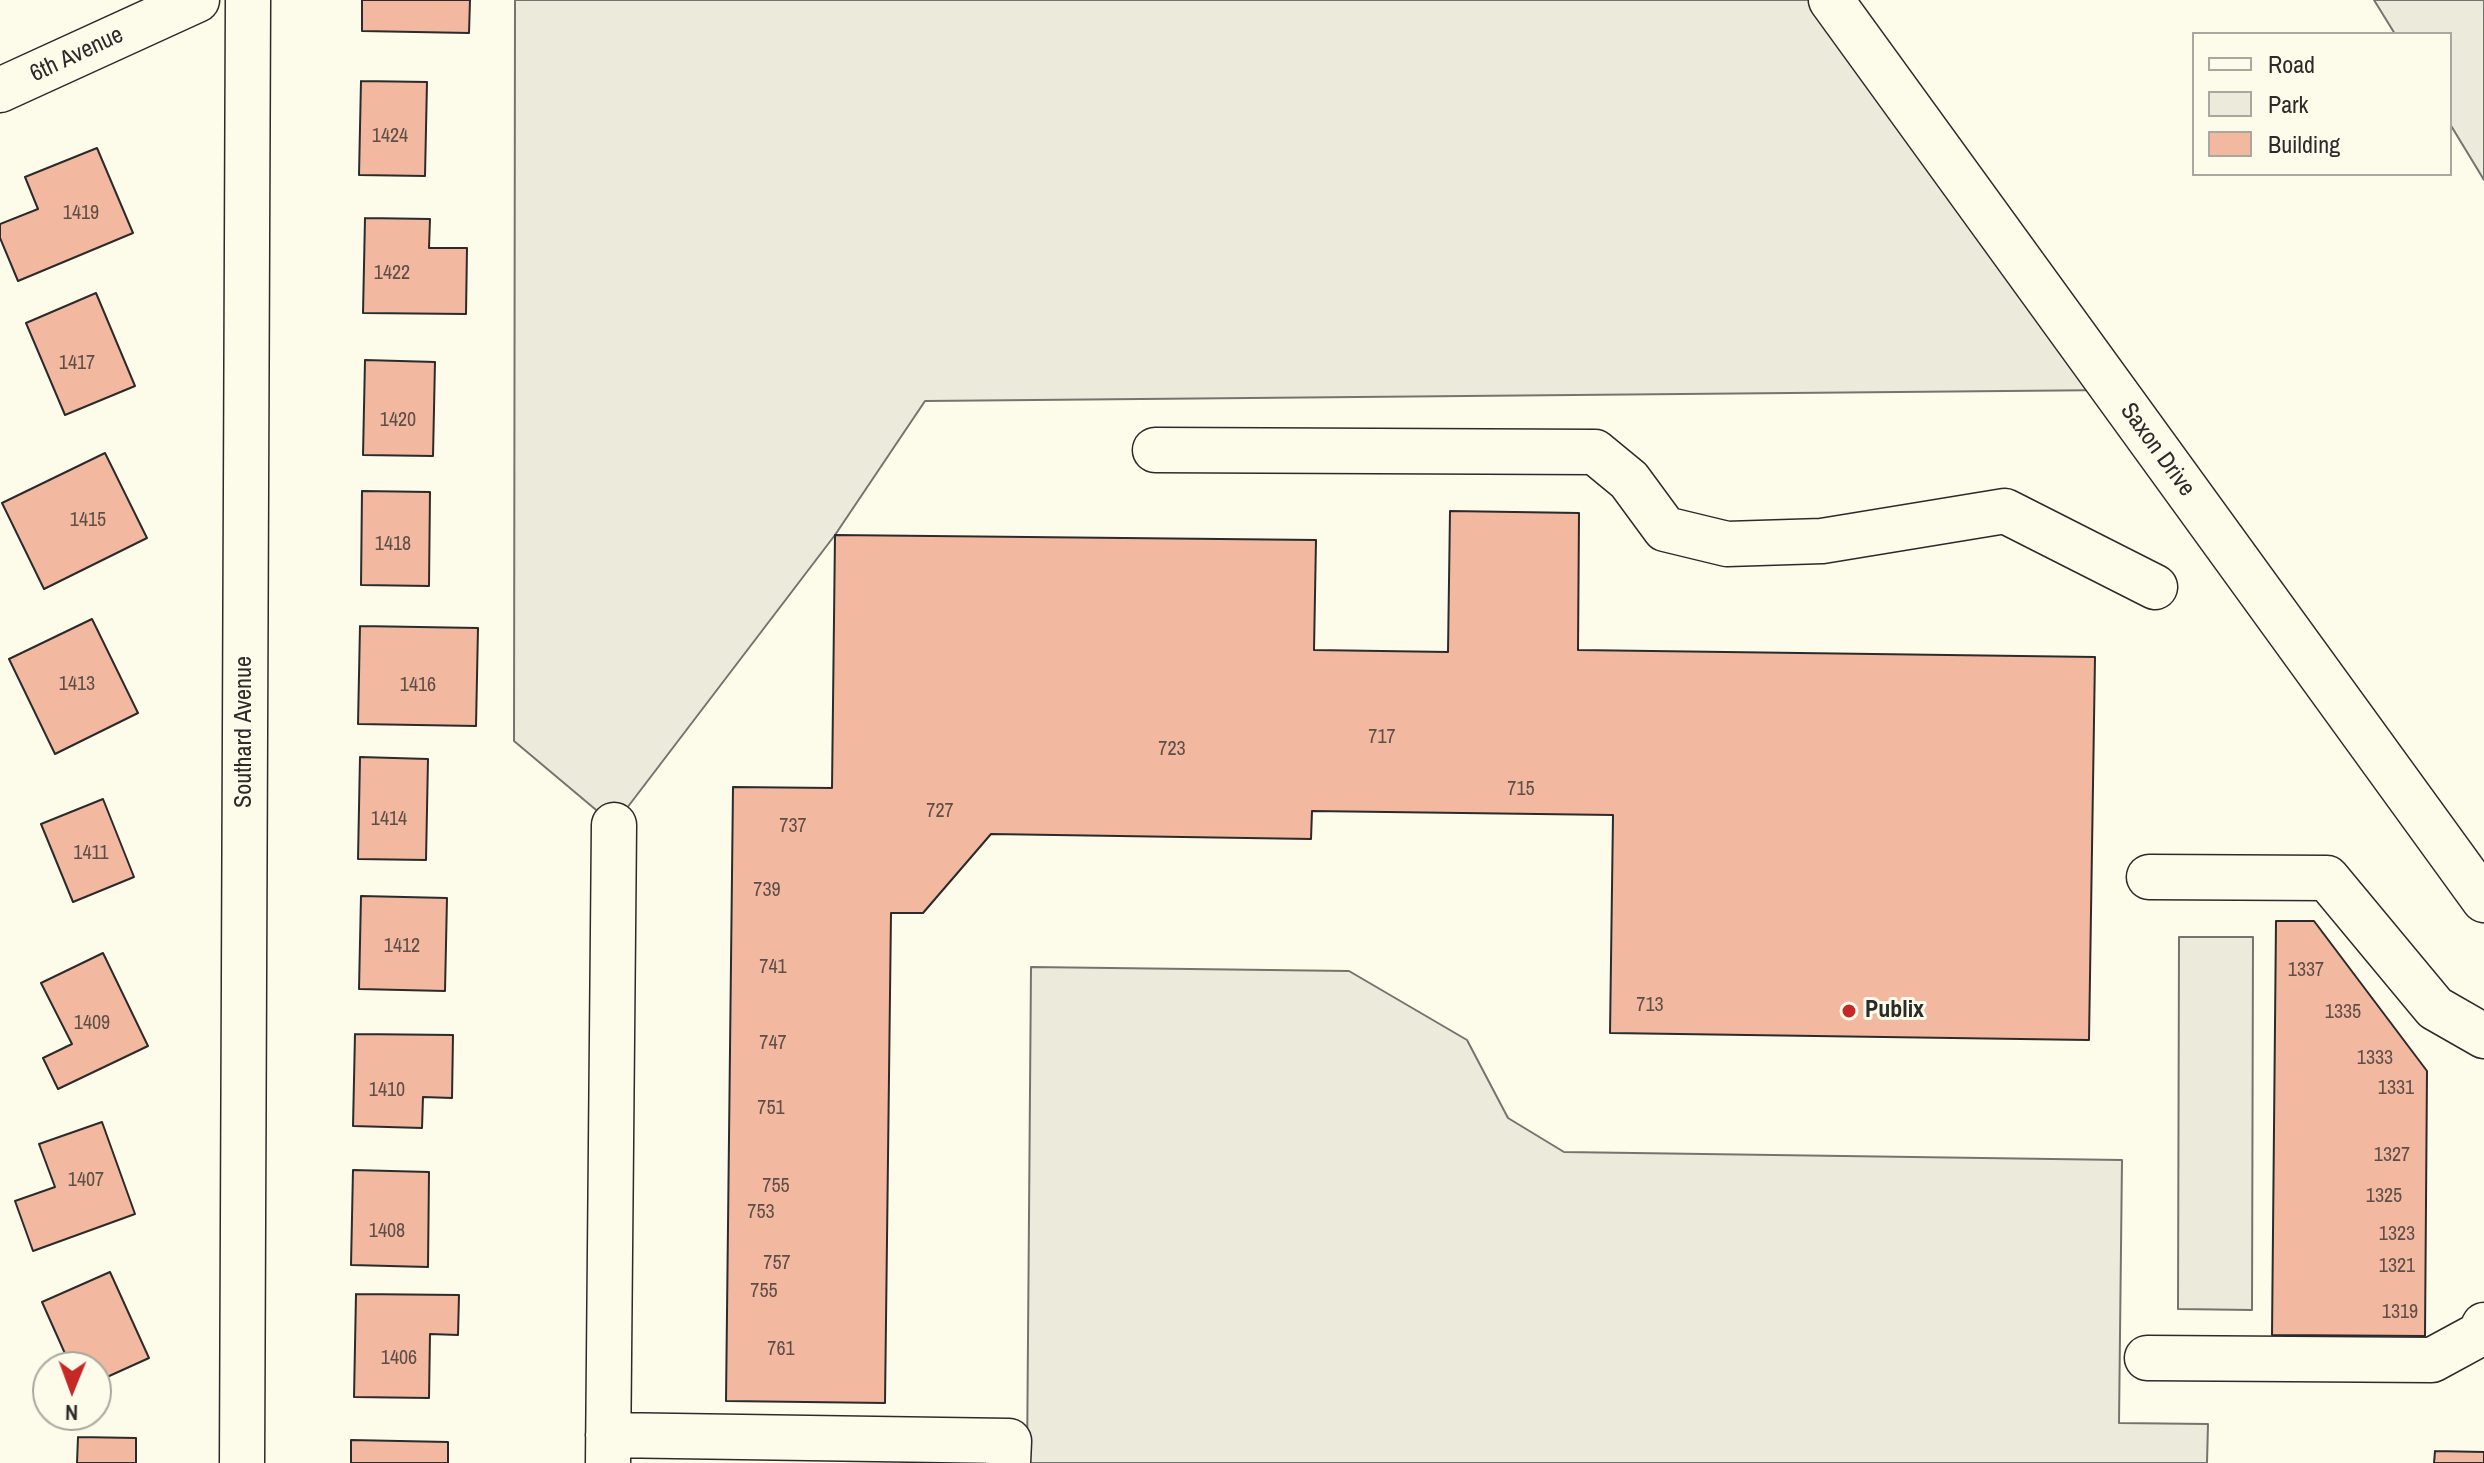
<!DOCTYPE html>
<style>
body{margin:0}
#map{position:relative;width:2484px;height:1463px;overflow:hidden;background:#fdfbea;font-family:"Archivo Narrow",sans-serif}
canvas{display:block}
.legend{position:absolute;left:2192px;top:32px;width:260px;height:144px;box-sizing:border-box;background:#fdfbea;border:2px solid #a9a89e;margin:0;padding:10px 14px;list-style:none;font-size:24px;color:#2b2b2b}
.legend li{display:flex;align-items:center;gap:16px;height:40px}
.legend b{width:40px;border:2px solid #a9a89e}
.north{position:absolute;left:32px;top:1351px;width:80px;height:80px;box-sizing:border-box;background:#fdfbea;border:2px solid #a9a89e;border-radius:50%;rotate:181deg;font-size:22px;font-weight:700;line-height:32px;text-align:center;color:#2b2b2b}
.north::after{content:'';display:block;margin:auto;width:28px;height:36px;background:#c62828;clip-path:polygon(50% 0,100% 100%,50% 72%,0 100%)}
</style>
<div id="map">
<canvas width="2484" height="1463"></canvas>
<ul class="legend">
<li><b style="height:10px;background:#fdfbea"></b>Road</li>
<li><b style="height:22px;background:#ecebdb"></b>Park</li>
<li><b style="height:22px;background:#f2b8a0"></b>Building</li>
</ul>
<div class="north">N</div>
</div>
<script>
const ctx = document.querySelector('canvas').getContext('2d');
ctx.lineJoin = 'round';
function fillPath(path, color) {
  ctx.fillStyle = color;
  ctx.fill(path, 'evenodd');
}
function poly(rows) {
  const path = new Path2D();
  for (const r of rows) {
    path.moveTo(r[0], r[1]);
    for (let i = 2; i < r.length; i += 2) path.lineTo(r[i], r[i + 1]);
  }
  return path;
}
function stroke(path, color, width, dash) {
  ctx.strokeStyle = color;
  ctx.lineWidth = width;
  ctx.lineCap = dash ? 'butt' : 'round';
  ctx.setLineDash(dash || []);
  ctx.stroke(path);
}
function drawText(font, color, halo, rows, align = 'center') {
  ctx.font = font + ' "Archivo Narrow",sans-serif';
  ctx.lineWidth = 6;
  ctx.setLineDash([]);
  ctx.textBaseline = 'middle';
  ctx.strokeStyle = halo;
  ctx.fillStyle = color;
  for (const [text, x, y, turn = 0] of rows) {
    ctx.save();
    ctx.translate(x, y);
    ctx.rotate((+turn || 0) * Math.PI / 180);
    ctx.textAlign = isNaN(turn) ? turn : align;
    if (halo) ctx.strokeText(text, 0, 0);
    ctx.fillText(text, 0, 0);
    ctx.restore();
  }
}
const green = poly([
 [515,0,1831,0,2114,390,925,401,835,535,614,825,514,741,515,0],
 [2374,0,2484,0,2484,180,2450,124,2450,34,2395,34,2374,0]
]);
const parking = poly([
 [2179,937,2253,937,2252,1310,2178,1309,2179,937],
 [1031,967,1349,971,1467,1040,1508,1118,1564,1152,2122,1160,2119,1423,2208,1424,2207,1463,1027,1463,1031,967]
]);
const building = poly([
 [362,0,470,0,469,33,362,31,362,0],
 [361,81,427,82,425,176,359,175,361,81],
 [97,148,133,233,18,281,0,238,0,224,38,209,25,177,97,148],
 [365,218,430,219,429,248,467,248,466,314,363,313,365,218],
 [96,293,135,386,65,415,26,323,96,293],
 [365,360,435,362,433,456,363,455,365,360],
 [105,453,147,538,44,589,2,503,105,453],
 [362,491,430,492,429,586,361,585,362,491],
 [1450,511,1579,513,1578,650,2095,657,2089,1040,1610,1033,1613,815,1312,811,1311,839,991,834,923,913,891,913,885,1403,726,1401,733,787,832,788,835,535,1316,540,1314,650,1448,652,1450,511],
 [92,619,138,713,55,754,9,659,92,619],
 [360,626,478,628,476,726,358,724,360,626],
 [360,757,428,759,426,860,358,859,360,757],
 [103,799,134,877,73,902,41,824,103,799],
 [361,896,447,898,445,991,359,989,361,896],
 [2276,921,2314,921,2427,1071,2425,1336,2272,1335,2276,921],
 [103,953,148,1046,58,1089,43,1058,72,1044,41,983,103,953],
 [355,1034,453,1035,452,1098,423,1097,422,1128,353,1126,355,1034],
 [102,1122,135,1214,33,1251,15,1201,55,1187,39,1144,102,1122],
 [353,1170,429,1172,428,1267,351,1265,353,1170],
 [110,1272,149,1358,96,1382,96,1367,71,1367,42,1302,110,1272],
 [356,1294,459,1295,458,1335,430,1334,429,1398,354,1397,356,1294],
 [78,1437,136,1438,136,1463,77,1463,78,1437],
 [351,1440,448,1442,448,1463,351,1463,351,1440],
 [2435,1451,2484,1452,2484,1463,2434,1463,2435,1451]
]);
const minor = poly([
 [1831,0,2484,900],
 [0,90,197,0],
 [1155,450,1595,452,1629,480,1665,529,1727,544,1822,541,2005,511,2155,587],
 [2149,877,2327,878,2435,1008,2484,1036],
 [2147,1358,2432,1360,2480,1334,2484,1325],
 [608,1435,1009,1441,1008,1463],
 [242,1463,248,0],
 [608,1463,614,825]
]);
const markers = [
 [1849,1011,8,"#c62828"]
];
const numberNames = [
 ["1424",390,137],
 ["1419",81,214],
 ["1422",392,274],
 ["1417",77,364],
 ["1420",398,421],
 ["1415",88,521],
 ["1418",393,545],
 ["1413",77,685],
 ["1416",418,686],
 ["717",1382,738],
 ["723",1172,750],
 ["715",1521,790],
 ["727",940,812],
 ["1414",389,820],
 ["737",793,827],
 ["1411",91,854],
 ["739",767,891],
 ["1412",402,947],
 ["741",773,968],
 ["1337",2306,971],
 ["713",1650,1006],
 ["1335",2343,1013],
 ["1409",92,1024],
 ["747",773,1044],
 ["1333",2375,1059],
 ["1331",2396,1089],
 ["1410",387,1091],
 ["751",771,1109],
 ["1327",2392,1156],
 ["1407",86,1181],
 ["755",776,1187],
 ["1325",2384,1197],
 ["753",761,1213],
 ["1408",387,1232],
 ["1323",2397,1235],
 ["757",777,1264],
 ["1321",2397,1267],
 ["755",764,1292],
 ["1319",2400,1313],
 ["761",781,1350],
 ["1406",399,1359]
];
const streetNames = [
 ["6th Avenue",77,55,-25],
 ["Saxon Drive",2157,450,54],
 ["Southard Avenue",245,732,-90]
];
const poiNames = [
 ["Publix",1865,1011]
];
fillPath(green, '#ecebdb');
stroke(green, '#74746e', 2);
fillPath(parking, '#eceadb');
stroke(parking, '#74746e', 2);
fillPath(building, '#f2b8a0');
stroke(building, '#2b2b2b', 2);
stroke(minor, '#2b2b2b', 47);
stroke(minor, '#fdfbea', 44);
for (const [x, y, r, color] of markers) {
  const dot = new Path2D();
  dot.arc(x, y, r, 0, 2 * Math.PI);
  ctx.fillStyle = color;
  ctx.fill(dot);
  stroke(dot, '#fdfbea', 3);
}
drawText('20px', '#5d4e48', null, numberNames);
drawText('24px', '#2b2b2b', '#fdfbea', streetNames);
drawText('bold 24px', '#2b2b2b', '#fdfbea', poiNames, 'left');
</script>
